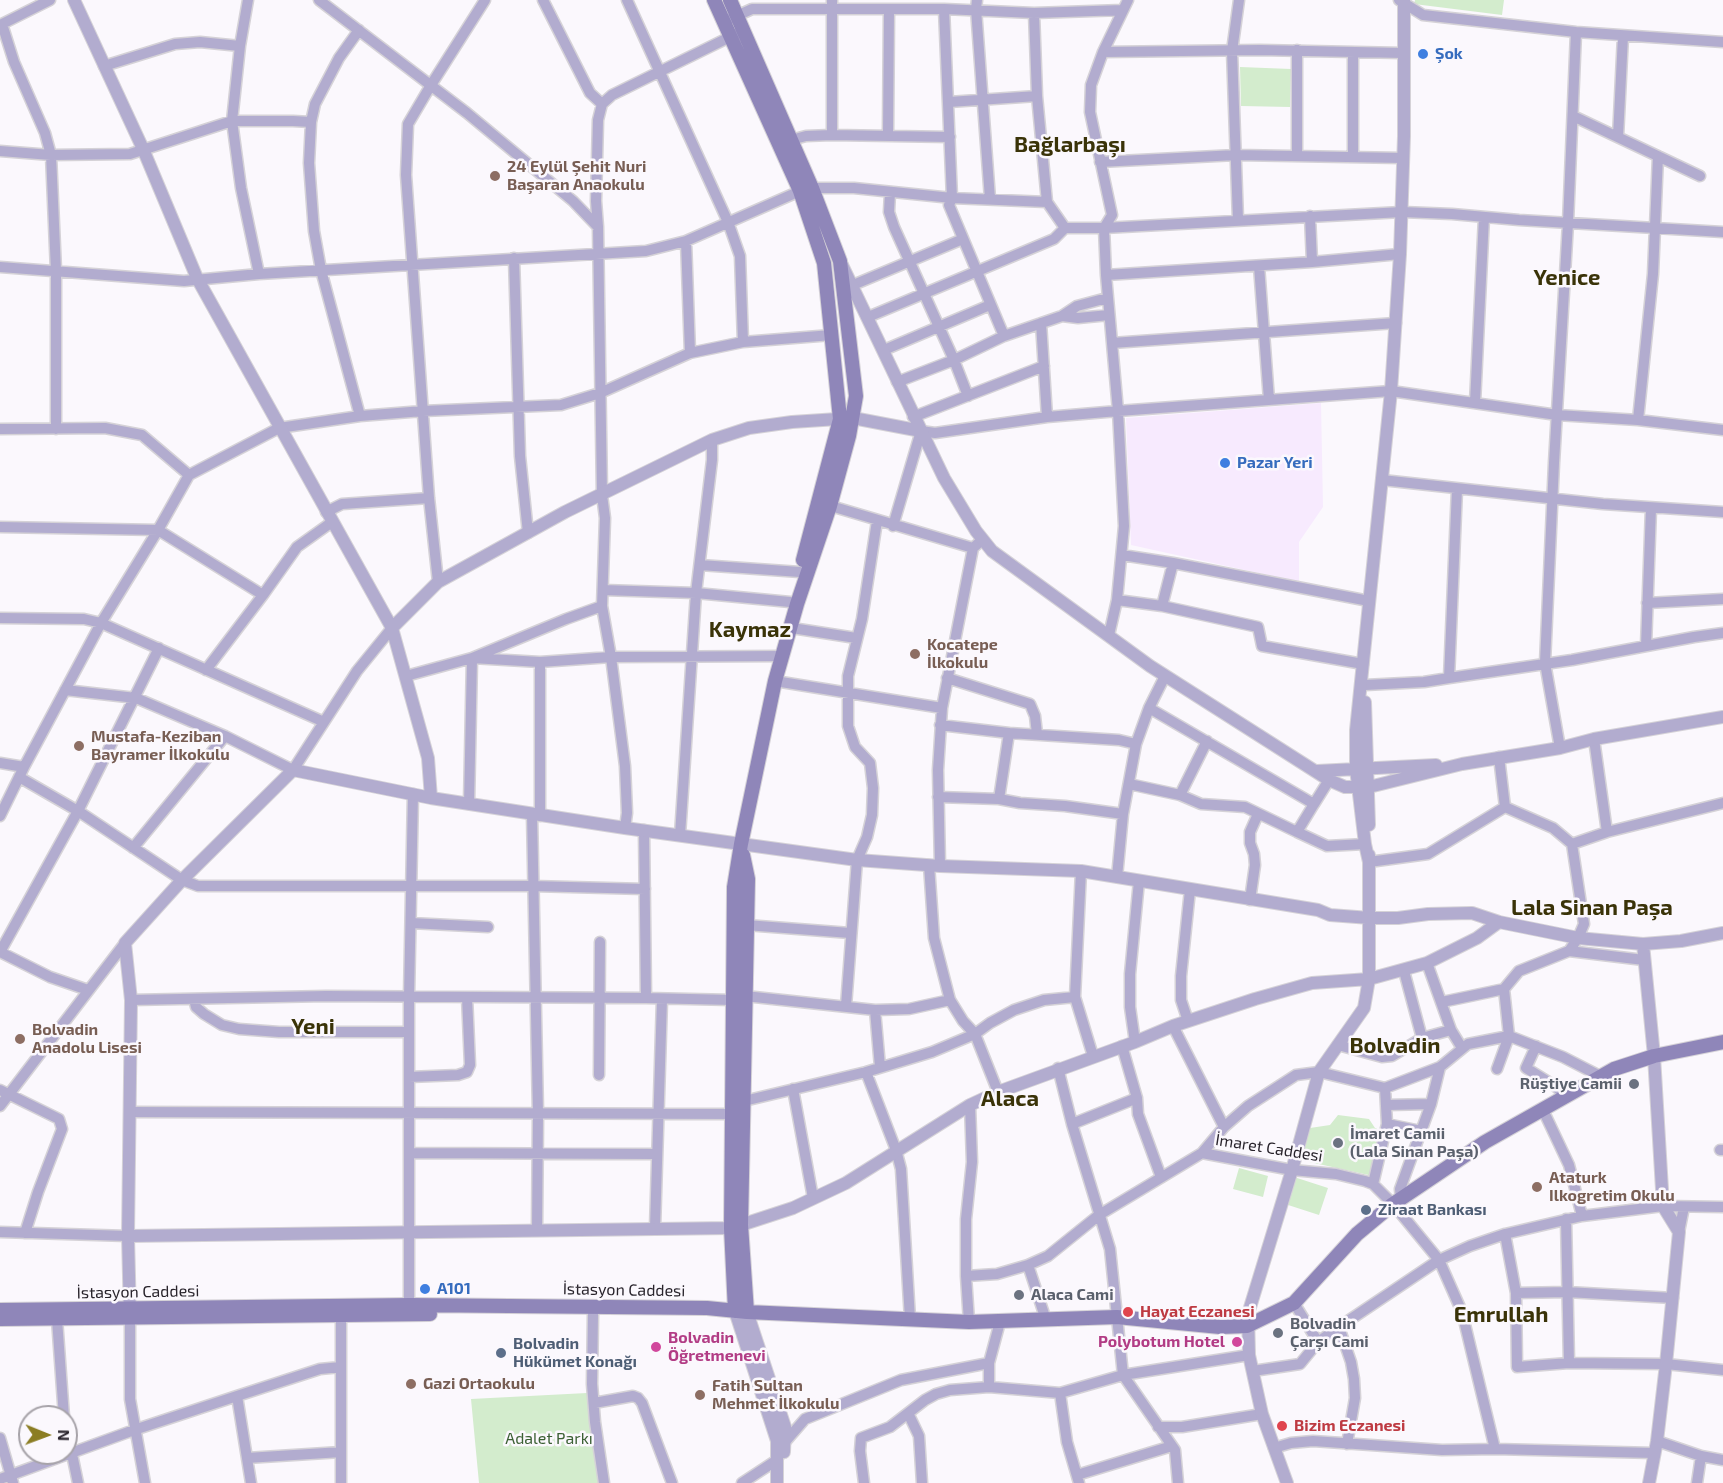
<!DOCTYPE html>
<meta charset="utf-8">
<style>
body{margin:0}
#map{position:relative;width:1723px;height:1483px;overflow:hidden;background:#fbf8fd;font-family:"Exo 2",sans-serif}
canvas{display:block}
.north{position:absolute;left:18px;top:1405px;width:60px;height:60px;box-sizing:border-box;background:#fbf8fd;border:2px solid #a7a3a9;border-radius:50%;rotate:91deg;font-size:16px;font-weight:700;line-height:24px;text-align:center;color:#29242c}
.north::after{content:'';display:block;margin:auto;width:21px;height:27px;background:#8b7d23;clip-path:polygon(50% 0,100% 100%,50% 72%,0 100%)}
</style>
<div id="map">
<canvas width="1723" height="1483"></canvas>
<div class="north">N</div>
</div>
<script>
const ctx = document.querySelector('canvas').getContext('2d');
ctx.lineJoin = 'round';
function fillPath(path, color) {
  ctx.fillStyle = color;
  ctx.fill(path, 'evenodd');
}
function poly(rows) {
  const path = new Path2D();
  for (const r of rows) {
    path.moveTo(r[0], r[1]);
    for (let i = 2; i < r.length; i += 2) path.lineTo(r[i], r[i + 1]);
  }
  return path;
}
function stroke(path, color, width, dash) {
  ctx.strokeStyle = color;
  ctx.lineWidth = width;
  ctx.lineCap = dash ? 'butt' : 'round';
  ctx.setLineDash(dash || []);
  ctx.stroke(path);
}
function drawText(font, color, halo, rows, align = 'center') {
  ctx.font = font + ' "Exo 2",sans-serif';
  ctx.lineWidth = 5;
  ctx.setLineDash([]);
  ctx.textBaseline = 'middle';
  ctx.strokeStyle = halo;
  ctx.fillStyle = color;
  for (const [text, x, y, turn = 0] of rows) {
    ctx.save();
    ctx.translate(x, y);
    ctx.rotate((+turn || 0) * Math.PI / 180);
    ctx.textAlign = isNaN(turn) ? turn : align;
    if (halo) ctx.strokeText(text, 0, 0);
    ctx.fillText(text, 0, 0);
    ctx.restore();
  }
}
const commercial = poly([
 [1321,403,1323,507,1299,542,1299,582,1131,545,1126,418]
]);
const green = poly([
 [1415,0,1504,0,1502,15,1414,4],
 [1240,67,1291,69,1290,107,1241,106],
 [1338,1115,1369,1119,1375,1128,1384,1132,1373,1176,1305,1161,1303,1155,1305,1139,1310,1128,1330,1125],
 [1239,1168,1268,1176,1263,1197,1233,1189],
 [1294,1177,1328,1188,1319,1215,1285,1204],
 [587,1393,600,1483,479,1483,471,1399]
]);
const minor = poly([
 [248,0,240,46,232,121,241,188,259,274],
 [319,0,467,113,573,201,598,227],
 [543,0,590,93,602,104],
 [627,0,728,222,740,256,743,342],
 [832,0,832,135],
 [977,0,976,9,990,199],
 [1399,0,1423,15,1576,32,1723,42],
 [944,9,952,198,949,205,1004,336],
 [1034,13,1037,96,1047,202,1065,228],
 [730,19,752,9,944,9,1034,13,1123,10],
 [2,24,14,62,45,133,51,155,56,271,56,429],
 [0,25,50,0],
 [359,30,339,58,315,104,311,122,309,163,314,231,321,270,360,416],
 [1103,52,1260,50,1403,53],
 [104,66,175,44,200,42,240,46],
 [949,102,1037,96],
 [1573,116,1700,176],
 [888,135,889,10],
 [1618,137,1623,36],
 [791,140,806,136,832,135,950,137],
 [0,151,51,155,130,154,232,121,293,121,311,122],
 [1297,156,1297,50],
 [1353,157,1353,52],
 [1100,162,1236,155,1403,158],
 [890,192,889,212,894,227,954,360,968,396],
 [1310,216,1312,262],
 [1238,220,1232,51,1239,0],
 [686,241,690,353],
 [514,258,520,456,528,533],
 [1259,266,1269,400],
 [0,267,184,281,259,274,646,251,686,241,800,191,812,188,854,188,952,198,1047,202],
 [1106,275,1312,262,1400,254],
 [853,285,963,239],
 [1062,316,1078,318,1109,315],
 [868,317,1054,239,1065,228,1104,228,1402,212,1452,214,1519,220,1723,232],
 [1041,323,1047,417],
 [1112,343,1396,323],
 [884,350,990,305],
 [897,382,954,360,1004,336,1062,316,1077,306,1107,298],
 [1475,403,1484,217],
 [913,417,1044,366],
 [1638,420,1653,274,1658,156],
 [0,429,105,428,142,435,189,475],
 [1382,480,1603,504,1723,512],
 [824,504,973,548],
 [326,512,342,504,429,498],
 [893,526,921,431,935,433,1047,417,1118,411,1391,391,1557,415,1638,420,1723,430],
 [0,527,158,530,263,595],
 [1122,555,1173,563,1369,601],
 [700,565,800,572],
 [438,582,429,498,406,175,408,124,431,85,485,0],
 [603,590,696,593,790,602],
 [1117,600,1162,606,1258,627,1262,646,1363,664],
 [1647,603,1723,599],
 [1162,606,1173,563],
 [0,618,84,619,101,623,324,722],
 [792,628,856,638],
 [1109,635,1117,600,1124,526,1118,411,1106,275,1104,228,1112,215,1090,112,1091,85,1103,52,1128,0],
 [1646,646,1651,508],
 [206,670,263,595,297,547,332,522],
 [406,676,472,658,540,662,611,657,783,656],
 [947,678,1030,704,1035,716,1037,734],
 [1449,678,1457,489],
 [775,681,942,708],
 [1365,685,1424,682,1449,678,1572,660,1694,637,1723,633],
 [65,690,136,698,225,736,293,770,357,671,392,628],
 [1149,708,1314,804,1329,780],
 [940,725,1009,733,1119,740,1136,744],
 [1594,739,1607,832],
 [1560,748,1545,663,1554,463,1568,223,1576,32],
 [1499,757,1505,807],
 [0,763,24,767],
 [19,777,78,811,182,880,198,886,532,886,645,889],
 [1129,784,1180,795,1201,804,1245,807,1297,832,1314,804],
 [1180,795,1207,741],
 [938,797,999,799,1020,803,1065,806,1123,814],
 [999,799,1009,733],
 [469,804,472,658,566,619,602,606],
 [532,814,538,1114,537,1230],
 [0,816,24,767,101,623,158,530,189,475,279,428,360,416,423,411,561,405,600,393,690,353,743,342,832,335],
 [540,816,540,662],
 [625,828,627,813,625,766,611,657,602,606,605,518,602,495,598,227,596,201,598,120,602,104,612,95,736,34],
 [644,830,646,998],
 [1297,832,1327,846,1365,844],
 [680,835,696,593,712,460,712,440],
 [1572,844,1607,832,1723,803],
 [133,848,225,736],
 [1369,862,1428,854,1505,807,1553,828,1572,844,1584,924,1578,938,1569,951,1519,971,1504,989,1509,1036,1497,1069],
 [929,865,934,938,950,1000,963,1021,975,1034,998,1092],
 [940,866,938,770,942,708,973,548,982,540],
 [1081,871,1075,997,1093,1056],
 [1117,877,1123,814,1136,744,1149,708,1165,676],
 [1250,900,1255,865,1254,854,1250,843,1250,832,1258,814],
 [411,923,488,927],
 [746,925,850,933],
 [1569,951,1644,960],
 [0,952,78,811,159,648],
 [0,952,50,977,88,990],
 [1427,963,1451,1030,1462,1048],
 [1404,971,1422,1038],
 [194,999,196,1007,204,1014,222,1025,239,1029,279,1032,409,1032],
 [131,1000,326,996,646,998,733,1000,745,996,875,1010,909,1009,950,1000],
 [1442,1002,1504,989],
 [846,1006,857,860,867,837,872,815,873,788,870,763,855,747,848,726,848,676,862,619,877,521],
 [875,1010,880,1067],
 [1188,1021,1181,1000,1181,976,1190,890],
 [1173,1026,1224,1127],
 [1135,1042,1130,1007,1130,974,1139,881],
 [1338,1045,1382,1057,1392,1056,1422,1038,1451,1030],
 [1122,1046,1137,1098,1138,1114,1161,1177],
 [1536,1046,1526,1068,1555,1086,1566,1096],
 [1058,1068,1072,1124,1110,1249,1123,1375,1175,1450,1178,1483],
 [866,1072,896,1150,901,1169,910,1319],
 [599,1075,600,942],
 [409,1077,458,1075,467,1072,470,1065,467,997],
 [793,1089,813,1198],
 [0,1090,59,1119,62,1129,38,1192,25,1233],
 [744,1101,866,1072,932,1052,975,1034,990,1023,1014,1010,1044,1000,1075,997],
 [1387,1105,1431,1104],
 [0,1106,125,943],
 [1543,1110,1569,1165,1582,1216],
 [130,1112,739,1114],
 [1072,1124,1137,1098],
 [1387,1124,1421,1131],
 [1720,1150,1723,1150],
 [409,1153,656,1154],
 [1202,1153,1292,1170,1336,1174,1365,1181,1373,1184,1393,1204,1439,1260,1462,1312,1495,1449],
 [1373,1184,1387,1124,1385,1088],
 [1401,1199,1400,1189,1431,1104,1440,1067],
 [1566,1219,1569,1363],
 [655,1228,662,999],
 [0,1232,128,1236],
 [1679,1232,1684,1207],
 [1505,1234,1516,1293,1517,1367,1569,1363,1666,1364,1723,1370],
 [1028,1265,1046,1320],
 [966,1276,997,1274,1028,1265,1048,1256,1099,1215,1202,1153,1224,1127,1248,1106,1296,1075,1319,1072,1385,1088,1440,1067,1468,1044,1509,1036,1563,1057,1600,1076],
 [1516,1293,1567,1292,1673,1298],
 [1294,1303,1318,1342],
 [409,1311,409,997,413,794],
 [593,1314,592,1384,595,1422,604,1483],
 [130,1318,130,1399,145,1483],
 [57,1319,64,1417],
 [969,1322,966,1276,966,1219,972,1162,970,1105],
 [1339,1327,1351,1362,1354,1379,1355,1398,1347,1444],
 [1253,1371,1300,1364,1318,1342,1339,1327,1439,1260,1470,1246,1505,1234,1582,1216,1663,1206,1723,1207],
 [989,1387,989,1363,1000,1322],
 [1060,1393,1067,1442,1079,1483],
 [237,1396,251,1483],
 [594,1403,633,1396,638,1398,642,1403,672,1483],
 [908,1413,919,1436,922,1483],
 [66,1425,78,1483],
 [1158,1427,1182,1427,1262,1414],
 [0,1438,13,1483],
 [1657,1441,1701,1456,1723,1460],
 [1274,1448,1291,1443,1313,1441,1442,1450,1495,1449,1654,1453],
 [247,1458,341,1452],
 [1077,1475,1172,1446],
 [0,1479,134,1430,237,1396,320,1369,341,1367],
 [341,1483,341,1316],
 [742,1483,777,1460,785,1442,805,1419,901,1380,989,1363],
 [864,1483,860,1451,861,1438,890,1427,925,1400,936,1394,950,1390,989,1387,1060,1393,1123,1375,1249,1355],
 [1697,1483,1701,1456]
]);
const tertiary = poly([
 [74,0,143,149,197,278,392,628,428,758,431,798],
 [842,265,944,478,976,531,992,551,1150,666,1329,780,1345,787,1369,787,1462,764,1560,748,1594,739,1723,717],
 [392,628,438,582,565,512,712,440,749,428,792,422,853,418,921,431],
 [1365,702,1369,825],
 [1317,771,1436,765],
 [1369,862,1365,844,1356,769,1356,730,1391,391,1400,254,1404,136,1404,0],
 [1643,944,1654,1056,1663,1206,1679,1232,1666,1364,1657,1441,1649,1483],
 [128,1236,731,1228,741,1225,793,1208,846,1183,970,1105,998,1092,1135,1042,1173,1026,1255,999,1312,983,1369,979,1427,963,1477,938,1499,922],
 [735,1311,777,1441,777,1483],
 [747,1312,785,1427,784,1452],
 [130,1317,128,1236,131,1000,125,943,182,880,293,770,431,798,625,828,857,860,940,866,1081,871,1318,910,1330,915,1370,918,1398,918,1428,914,1472,913,1499,922,1578,938,1643,944,1681,941,1723,933],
 [1287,1483,1262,1414,1249,1355,1248,1314,1292,1170,1319,1072,1364,1008,1369,979,1369,855]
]);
const secondary = poly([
 [714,0,800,191,824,263,840,419,803,560],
 [730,0,812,188,840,261,856,396,849,436,830,506,797,604,775,681,741,844,734,887,731,1228,735,1311],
 [743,855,748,879,741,1225,747,1312],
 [0,1310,410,1305,707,1308,747,1312,969,1322,1117,1317,1220,1327,1247,1326,1294,1303,1357,1234,1393,1204,1485,1142,1614,1069,1654,1056,1723,1042],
 [0,1319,430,1314]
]);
const markers = [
 [1423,54,6,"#3f7fe0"],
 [495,176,6,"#8d6e63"],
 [1225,463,6,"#3f7fe0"],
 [915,654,6,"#8d6e63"],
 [79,746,6,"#8d6e63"],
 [20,1039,6,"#8d6e63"],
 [1634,1084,6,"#6b7280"],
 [1338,1143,6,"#6b7280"],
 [1537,1187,6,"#8d6e63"],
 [1366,1210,6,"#5c6f8a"],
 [425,1289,6,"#3f7fe0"],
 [1019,1295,6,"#6b7280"],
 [1128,1312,6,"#e0444e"],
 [1278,1333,6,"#6b7280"],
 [1237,1342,6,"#d1479c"],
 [656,1347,6,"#d1479c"],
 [501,1353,6,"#5c6f8a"],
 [411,1384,6,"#8d6e63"],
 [700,1395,6,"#8d6e63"],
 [1282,1426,6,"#e0444e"]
];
const shopNames = [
 ["Şok",1435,54],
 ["Pazar Yeri",1237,463],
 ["A101",437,1289]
];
const educationNames = [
 ["24 Eylül Şehit Nuri",507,167],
 ["Başaran Anaokulu",507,185],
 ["Kocatepe",927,645],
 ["İlkokulu",927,663],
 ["Mustafa-Keziban",91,737],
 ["Bayramer İlkokulu",91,755],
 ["Bolvadin",32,1030],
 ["Anadolu Lisesi",32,1048],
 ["Ataturk",1549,1178],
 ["Ilkogretim Okulu",1549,1196],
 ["Gazi Ortaokulu",423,1384],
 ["Fatih Sultan",712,1386],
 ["Mehmet İlkokulu",712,1404]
];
const worshipNames = [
 ["Rüştiye Camii",1622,1084,"right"],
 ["İmaret Camii",1350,1134],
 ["(Lala Sinan Paşa)",1350,1152],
 ["Alaca Cami",1031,1295],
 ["Bolvadin",1290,1324],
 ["Çarşı Cami",1290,1342]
];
const streetNames = [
 ["İmaret Caddesi",1269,1148,9],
 ["İstasyon Caddesi",624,1290,1],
 ["İstasyon Caddesi",138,1292,-1]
];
const serviceNames = [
 ["Ziraat Bankası",1378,1210],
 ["Bolvadin",513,1344],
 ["Hükümet Konağı",513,1362]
];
const healthNames = [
 ["Hayat Eczanesi",1140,1312],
 ["Bizim Eczanesi",1294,1426]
];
const hotelNames = [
 ["Bolvadin",668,1338],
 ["Öğretmenevi",668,1356],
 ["Polybotum Hotel",1225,1342,"right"]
];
const parkNames = [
 ["Adalet Parkı",549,1439]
];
const districtNames = [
 ["Bağlarbaşı",1070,145],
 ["Yenice",1567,278],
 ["Kaymaz",750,630],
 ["Lala Sinan Paşa",1592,908],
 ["Yeni",313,1027],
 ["Bolvadin",1395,1046],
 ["Alaca",1010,1099],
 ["Emrullah",1501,1315]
];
fillPath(commercial, '#f7eafe');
fillPath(green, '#d3eccd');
stroke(minor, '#d5d2d7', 13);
stroke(tertiary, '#d5d2d7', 14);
stroke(secondary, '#d5d2d7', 16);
stroke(minor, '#b2accf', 10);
stroke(tertiary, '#b2accf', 12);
stroke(secondary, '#8f86b9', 14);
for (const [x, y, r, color] of markers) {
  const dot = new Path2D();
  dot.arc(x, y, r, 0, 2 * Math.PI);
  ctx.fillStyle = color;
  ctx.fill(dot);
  stroke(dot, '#fbf8fd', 2);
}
drawText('bold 16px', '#366cbe', '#fbf8fd', shopNames, 'left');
drawText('bold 16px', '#785e54', '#fbf8fd', educationNames, 'left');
drawText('bold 16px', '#5b616d', '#fbf8fd', worshipNames, 'left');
drawText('16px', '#29242c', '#fbf8fd', streetNames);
drawText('bold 16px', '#4e5e75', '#fbf8fd', serviceNames, 'left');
drawText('bold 16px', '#be3a42', '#fbf8fd', healthNames, 'left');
drawText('bold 16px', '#b23c85', '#fbf8fd', hotelNames, 'left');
drawText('16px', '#3b6034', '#fbf8fd', parkNames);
drawText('bold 22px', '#3a3308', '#fbf8fd', districtNames);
</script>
